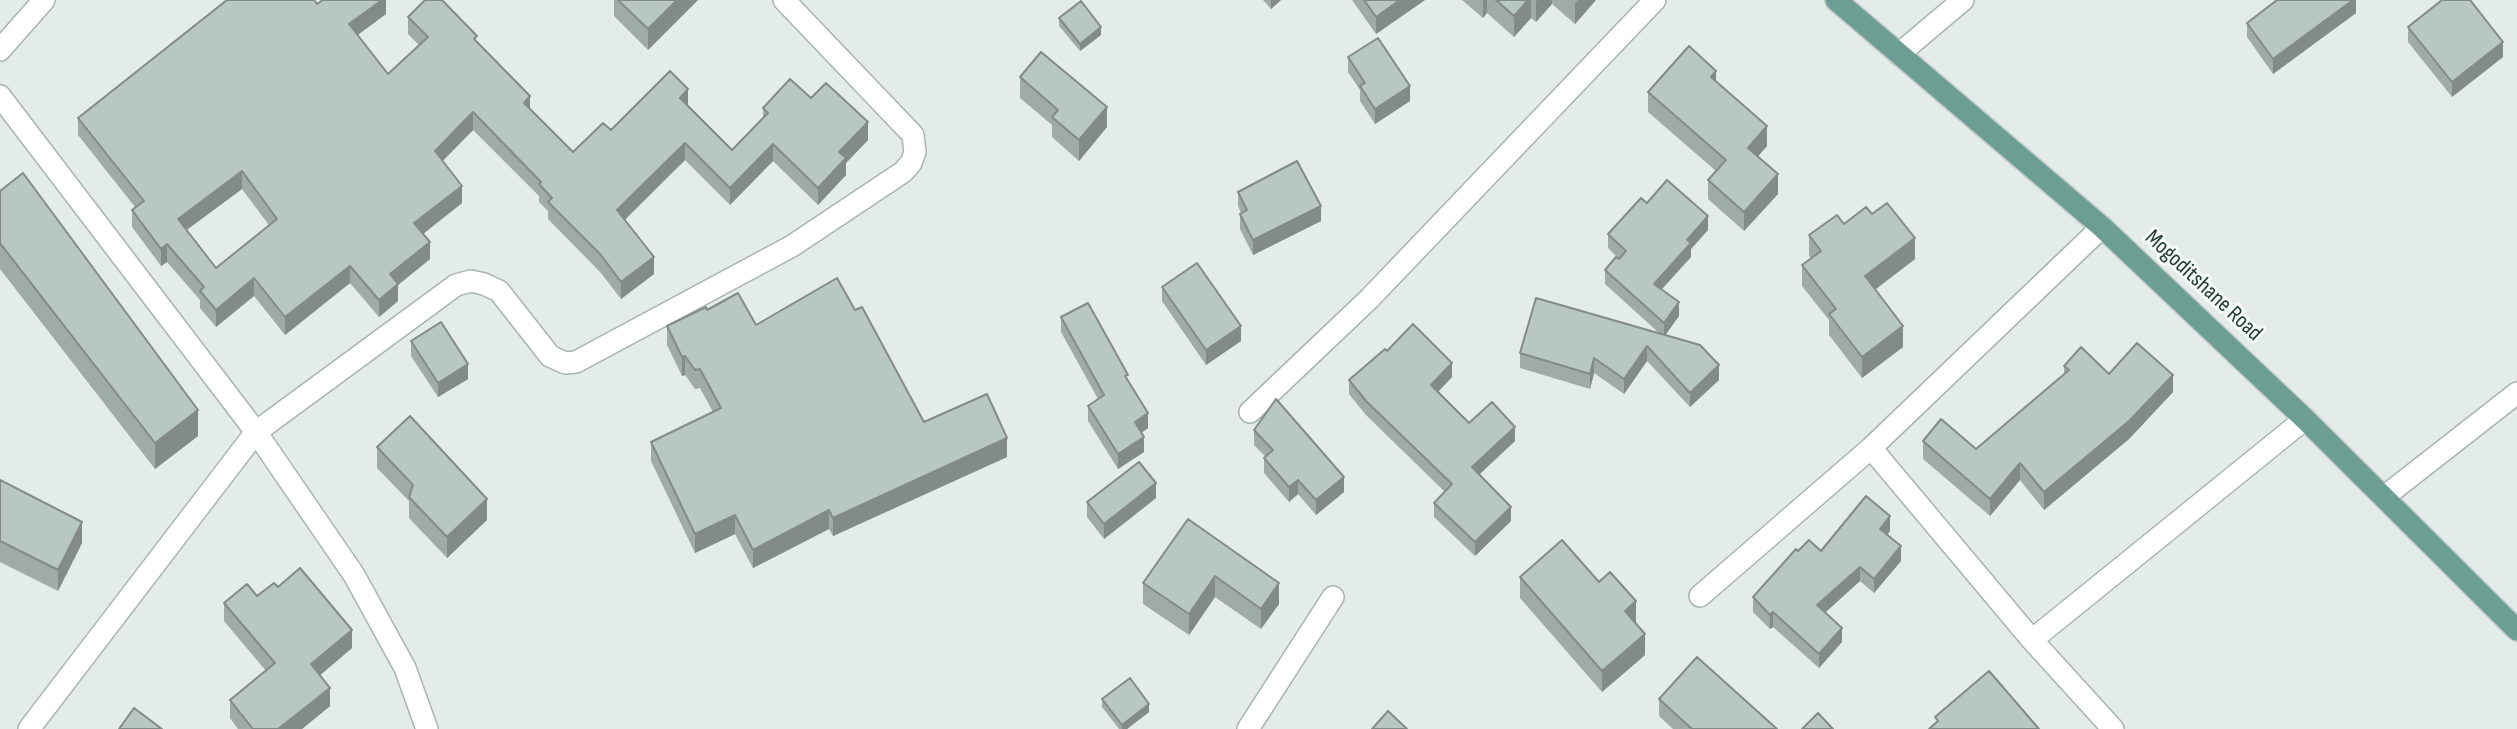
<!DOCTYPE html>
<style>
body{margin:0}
canvas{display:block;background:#e4ece9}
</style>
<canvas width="2517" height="729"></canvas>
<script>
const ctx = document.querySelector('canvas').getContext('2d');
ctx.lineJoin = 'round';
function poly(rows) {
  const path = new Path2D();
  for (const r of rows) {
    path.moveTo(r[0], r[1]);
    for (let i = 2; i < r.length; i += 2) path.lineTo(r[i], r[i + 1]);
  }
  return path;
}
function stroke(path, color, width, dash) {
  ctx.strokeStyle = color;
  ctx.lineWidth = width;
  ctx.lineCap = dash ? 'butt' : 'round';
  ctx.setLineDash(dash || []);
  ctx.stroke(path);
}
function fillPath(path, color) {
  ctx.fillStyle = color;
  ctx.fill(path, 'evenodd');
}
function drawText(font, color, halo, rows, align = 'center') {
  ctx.font = font + ' "Sofia Sans Condensed",sans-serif';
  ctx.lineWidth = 6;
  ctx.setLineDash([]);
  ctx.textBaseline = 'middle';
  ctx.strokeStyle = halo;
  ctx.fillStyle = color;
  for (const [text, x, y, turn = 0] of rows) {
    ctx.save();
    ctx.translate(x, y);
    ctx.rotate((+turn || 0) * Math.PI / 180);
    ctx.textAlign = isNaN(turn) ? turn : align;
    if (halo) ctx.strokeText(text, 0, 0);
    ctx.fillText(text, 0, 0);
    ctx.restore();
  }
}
const minor = poly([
 [0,50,44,0],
 [1899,54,1963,0],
 [0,96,256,432,354,575,405,668,427,729],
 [1250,412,1369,299,1655,0],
 [1871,448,2032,640,2113,729],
 [2384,497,2517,393],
 [1700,596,1871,448,2102,227],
 [2032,640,2305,419],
 [29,729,256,432,456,285,471,281,484,284,499,291,550,356,565,363,576,362,792,246,903,172,911,163,915,152,913,135,784,0],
 [1248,729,1333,597]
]);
const major = poly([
 [1836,0,2102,227,2305,419,2517,630]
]);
const wall = poly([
 [386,0,386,14,358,35,388,74,419,45,408,34,408,17,477,43,530,109,573,152,611,130,688,106,732,150,763,118,763,108,811,98,868,140,846,163,846,175,818,205,773,161,730,205,685,160,625,220,654,274,621,299,601,273,548,219,548,211,539,202,539,196,473,130,442,161,462,203,423,234,430,259,398,285,398,301,379,317,350,283,285,335,254,296,216,327,200,308,200,300,167,262,161,266,132,227,132,210,135,207,78,135,78,118,317,4],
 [242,189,269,225,216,268,187,230],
 [614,0,698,0,648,50,614,16],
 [1263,0,1281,0,1271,9],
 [1352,0,1425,0,1376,34],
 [1462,0,1596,0,1575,24,1552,4,1536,22,1531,18,1514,37,1487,13,1483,18],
 [2356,0,2356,13,2273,74,2247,37,2247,23],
 [1059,18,1101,35,1080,51,1059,26],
 [2408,27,2503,57,2452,97,2408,42],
 [1348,57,1410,101,1375,124,1360,101,1360,90,1348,72],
 [1020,77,1107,127,1079,161,1052,137,1052,125,1020,98],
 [1716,82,1767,146,1757,156,1778,194,1744,231,1708,199,1708,180,1716,171,1648,112,1648,92],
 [0,191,198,436,155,469,0,269],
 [1238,192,1321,221,1253,255,1240,229,1240,214,1241,213,1238,206],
 [1647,203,1708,230,1691,249,1691,257,1661,289,1679,316,1665,335,1719,380,1690,407,1647,361,1624,394,1594,373,1590,389,1520,368,1520,353,1659,333,1605,284,1605,270,1619,259,1608,248,1608,234],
 [1844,224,1915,259,1875,290,1903,347,1862,378,1829,335,1829,320,1802,286,1802,265,1811,258,1809,256,1809,235],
 [1162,287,1241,341,1206,365,1162,301],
 [707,310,756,325,855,310,924,422,1007,457,833,536,829,529,753,568,735,534,695,553,651,461,651,442,713,412,700,388,695,389,685,375,682,376,667,345,667,326],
 [1061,317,1128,380,1148,428,1141,433,1144,452,1118,469,1088,421,1088,406,1098,399,1061,332],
 [411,341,468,379,438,397,411,356],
 [1387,351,1452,377,1438,392,1469,423,1515,441,1479,475,1511,521,1475,556,1434,517,1434,503,1445,492,1366,415,1349,394,1349,380],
 [2064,366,2109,374,2173,392,2129,439,2044,510,2020,480,1990,516,1923,459,1923,441,1976,449,2064,374],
 [1254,430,1344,492,1316,515,1298,494,1289,502,1264,473,1264,458,1266,457,1254,445],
 [377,447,487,520,447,558,409,518,409,501,377,468],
 [0,480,82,543,58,591,0,562],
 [1156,498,1104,539,1087,517,1087,502],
 [1188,519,1279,604,1261,629,1215,597,1189,635,1143,604,1143,583],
 [1890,531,1887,535,1901,561,1874,593,1860,581,1825,612,1842,642,1819,668,1773,627,1770,629,1753,612,1753,597,1821,551],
 [1520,577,1599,582,1636,622,1645,655,1602,692,1520,598],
 [278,587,352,648,320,675,330,706,302,729,238,729,230,718,230,700,266,671,224,621,224,603,257,596],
 [1102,699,1149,712,1127,729,1119,729,1102,707],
 [1659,699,1777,729,1673,729,1659,716]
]);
const shadedWall = poly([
 [382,0,386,0,386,14,349,41,349,24],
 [677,0,698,0,648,50,648,29],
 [1271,0,1281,0,1271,9],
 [1400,0,1425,0,1376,34,1376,17],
 [1483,0,1487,0,1487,13,1483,18],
 [1528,0,1531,0,1531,18,1514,37,1514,16],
 [1538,0,1552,0,1552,4,1536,22,1536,1],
 [1578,0,1596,0,1575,24,1575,3],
 [2353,0,2356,0,2356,13,2273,74,2273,59],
 [1101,27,1101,35,1080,51,1080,44],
 [2503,42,2503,57,2452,97,2452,82],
 [1716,71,1716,90,1711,77],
 [1410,86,1410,101,1375,124,1375,109],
 [688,89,688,106,680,98],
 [530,96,530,113,524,103],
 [1107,107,1107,127,1079,161,1079,140],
 [473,112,473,130,435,169,435,151],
 [868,122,868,140,846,163,846,175,818,205,818,188,839,152],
 [1767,126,1767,146,1748,168,1748,148],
 [685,143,685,160,617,227,617,210],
 [773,144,773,161,730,205,730,188],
 [242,171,242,189,178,236,178,219],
 [1778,174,1778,194,1744,231,1744,212],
 [462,186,462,203,414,241,414,223],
 [1321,206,1321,221,1253,255,1253,240],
 [1708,216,1708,230,1691,249,1691,257,1654,298,1654,284,1687,240],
 [1915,238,1915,259,1865,297,1865,276],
 [430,242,430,259,398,285,398,301,379,317,379,300,390,274],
 [167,244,167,262,161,266,161,249],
 [654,257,654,274,621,299,621,282],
 [350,266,350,283,285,335,285,317],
 [254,278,254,296,216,327,216,310],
 [1679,302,1679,316,1664,337,1664,323],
 [1241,326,1241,341,1206,365,1206,350],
 [1903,326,1903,347,1862,378,1862,357],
 [1647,346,1647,361,1624,394,1624,379],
 [685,356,685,375,682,376,682,357],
 [1594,358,1594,373,1590,389,1590,374],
 [1452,363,1452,377,1431,399,1431,385],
 [468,364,468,379,438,397,438,383],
 [1719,365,1719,380,1690,407,1690,393],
 [2173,375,2173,392,2129,439,2044,510,2044,492],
 [198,410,198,436,155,469,155,443],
 [1148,413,1148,428,1135,437,1135,422],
 [1515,427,1515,441,1472,481,1472,467],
 [1144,437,1144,452,1118,469,1118,454],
 [1007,438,1007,457,833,536,833,518],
 [2020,463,2020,480,1990,516,1990,499],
 [1344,477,1344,492,1316,515,1316,500],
 [1298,480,1298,494,1289,502,1289,487],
 [1156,483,1156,498,1104,539,1104,524],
 [487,499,487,520,447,558,447,537],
 [1511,507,1511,521,1475,556,1475,542],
 [829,510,829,529,753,568,753,550],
 [735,515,735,534,695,553,695,534],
 [1890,516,1890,531,1880,543,1880,529],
 [82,522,82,543,58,591,58,570],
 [1901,546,1901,561,1874,593,1874,579],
 [1860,567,1860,581,1817,620,1817,605],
 [1215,576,1215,597,1189,635,1189,614],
 [1279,583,1279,604,1261,629,1261,609],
 [1636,601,1636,622,1625,631,1625,611],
 [1773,612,1773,627,1770,629,1770,615],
 [1842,628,1842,642,1819,668,1819,654],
 [352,630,352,648,311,683,311,664],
 [1645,634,1645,655,1602,692,1602,671],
 [330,688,330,706,302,729,278,729],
 [1149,704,1149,712,1127,729,1122,729,1122,725]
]);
const building = poly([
 [227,0,314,0,317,4,323,0,382,0,349,24,388,74,428,37,408,17,425,0,442,0,477,36,474,39,530,96,524,103,573,152,603,123,611,130,670,71,688,89,680,98,732,150,768,113,763,108,790,79,811,98,826,83,868,122,839,152,846,158,818,188,773,144,730,188,685,143,617,210,654,257,621,282,601,255,548,202,552,198,539,184,541,182,473,112,435,151,462,186,414,223,430,242,390,274,398,284,379,300,350,266,285,317,254,278,216,310,200,291,204,287,167,244,161,249,132,210,144,201,78,118,227,0],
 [242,171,277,219,216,268,178,219,242,171],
 [618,0,677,0,648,29,618,0],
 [1364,0,1400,0,1376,17,1364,0],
 [1496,0,1528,0,1514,16,1496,0],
 [2277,0,2353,0,2273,59,2247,23,2277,0],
 [2442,0,2470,0,2503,42,2452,82,2408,27,2442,0],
 [1081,1,1101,27,1080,44,1059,18,1081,1],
 [1378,38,1410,86,1375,109,1360,86,1365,83,1348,57,1378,38],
 [1689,46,1716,71,1711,77,1767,126,1748,148,1778,174,1744,212,1708,180,1726,160,1648,92,1689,46],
 [1041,52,1107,107,1079,140,1052,117,1058,110,1020,77,1041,52],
 [1297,161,1321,206,1253,240,1240,214,1247,210,1238,192,1297,161],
 [23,173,198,410,155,443,0,243,0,191,23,173],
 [1667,180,1708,216,1687,240,1691,243,1654,284,1679,302,1664,323,1605,270,1616,257,1619,259,1626,251,1608,234,1641,198,1647,203,1667,180],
 [1887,203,1915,238,1865,276,1903,326,1862,357,1829,314,1836,309,1802,265,1821,251,1809,235,1837,215,1844,224,1866,207,1872,214,1887,203],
 [1197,263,1241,326,1206,350,1162,287,1197,263],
 [837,278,855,310,862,307,924,422,987,394,1007,438,833,518,829,510,753,550,735,515,695,534,651,442,721,408,700,369,695,370,685,356,682,357,667,326,706,307,707,310,738,293,756,325,837,278],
 [1536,298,1700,345,1719,365,1690,393,1647,346,1624,379,1594,358,1590,374,1520,353,1536,298],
 [1088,303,1128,375,1125,376,1148,413,1135,422,1144,437,1118,454,1088,406,1104,395,1061,317,1088,303],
 [441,322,468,364,438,383,411,341,441,322],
 [1413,324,1452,363,1431,385,1469,423,1492,402,1515,427,1472,467,1511,507,1475,542,1434,503,1452,484,1366,401,1349,380,1385,349,1387,351,1413,324],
 [2137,343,2173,375,2129,421,2044,492,2020,463,1990,499,1923,441,1941,419,1976,449,2069,370,2064,366,2081,347,2109,374,2137,343],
 [1276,399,1344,477,1316,500,1298,480,1289,487,1264,458,1273,450,1254,430,1276,399],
 [410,416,487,499,447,537,409,497,413,485,377,447,410,416],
 [1139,462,1156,483,1104,524,1087,502,1139,462],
 [0,480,82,522,58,570,0,541,0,480],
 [1866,496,1890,516,1880,529,1901,546,1874,579,1860,567,1817,605,1842,628,1819,654,1773,612,1770,615,1753,597,1796,549,1798,551,1809,540,1821,551,1866,496],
 [1188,519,1279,583,1261,609,1215,576,1189,614,1143,583,1188,519],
 [1562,540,1599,582,1610,572,1636,601,1625,611,1645,634,1602,671,1520,577,1562,540],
 [300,568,352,630,311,664,330,688,278,729,253,729,230,700,275,663,224,603,247,584,257,596,274,583,278,587,300,568],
 [1697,657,1777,729,1692,729,1659,699,1697,657],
 [1989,671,2039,729,1929,729,1938,721,1935,717,1989,671],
 [1130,678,1149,704,1122,725,1102,699,1130,678],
 [134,708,162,729,119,729,134,708],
 [1388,711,1407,729,1372,729,1388,711],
 [1818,713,1833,729,1802,729,1818,713]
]);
const streetNames = [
 ["Mogoditshane Road",2203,286,43]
];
stroke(minor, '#a7b4b0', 24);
stroke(major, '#c2c9c7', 24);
stroke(minor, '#fff', 21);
stroke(major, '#6c9e94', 21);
fillPath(wall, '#9faba7');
fillPath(shadedWall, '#828b88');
fillPath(building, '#b9c7c2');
stroke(building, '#828b88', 2);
drawText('23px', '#253d37', '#f4f9f7', streetNames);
</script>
